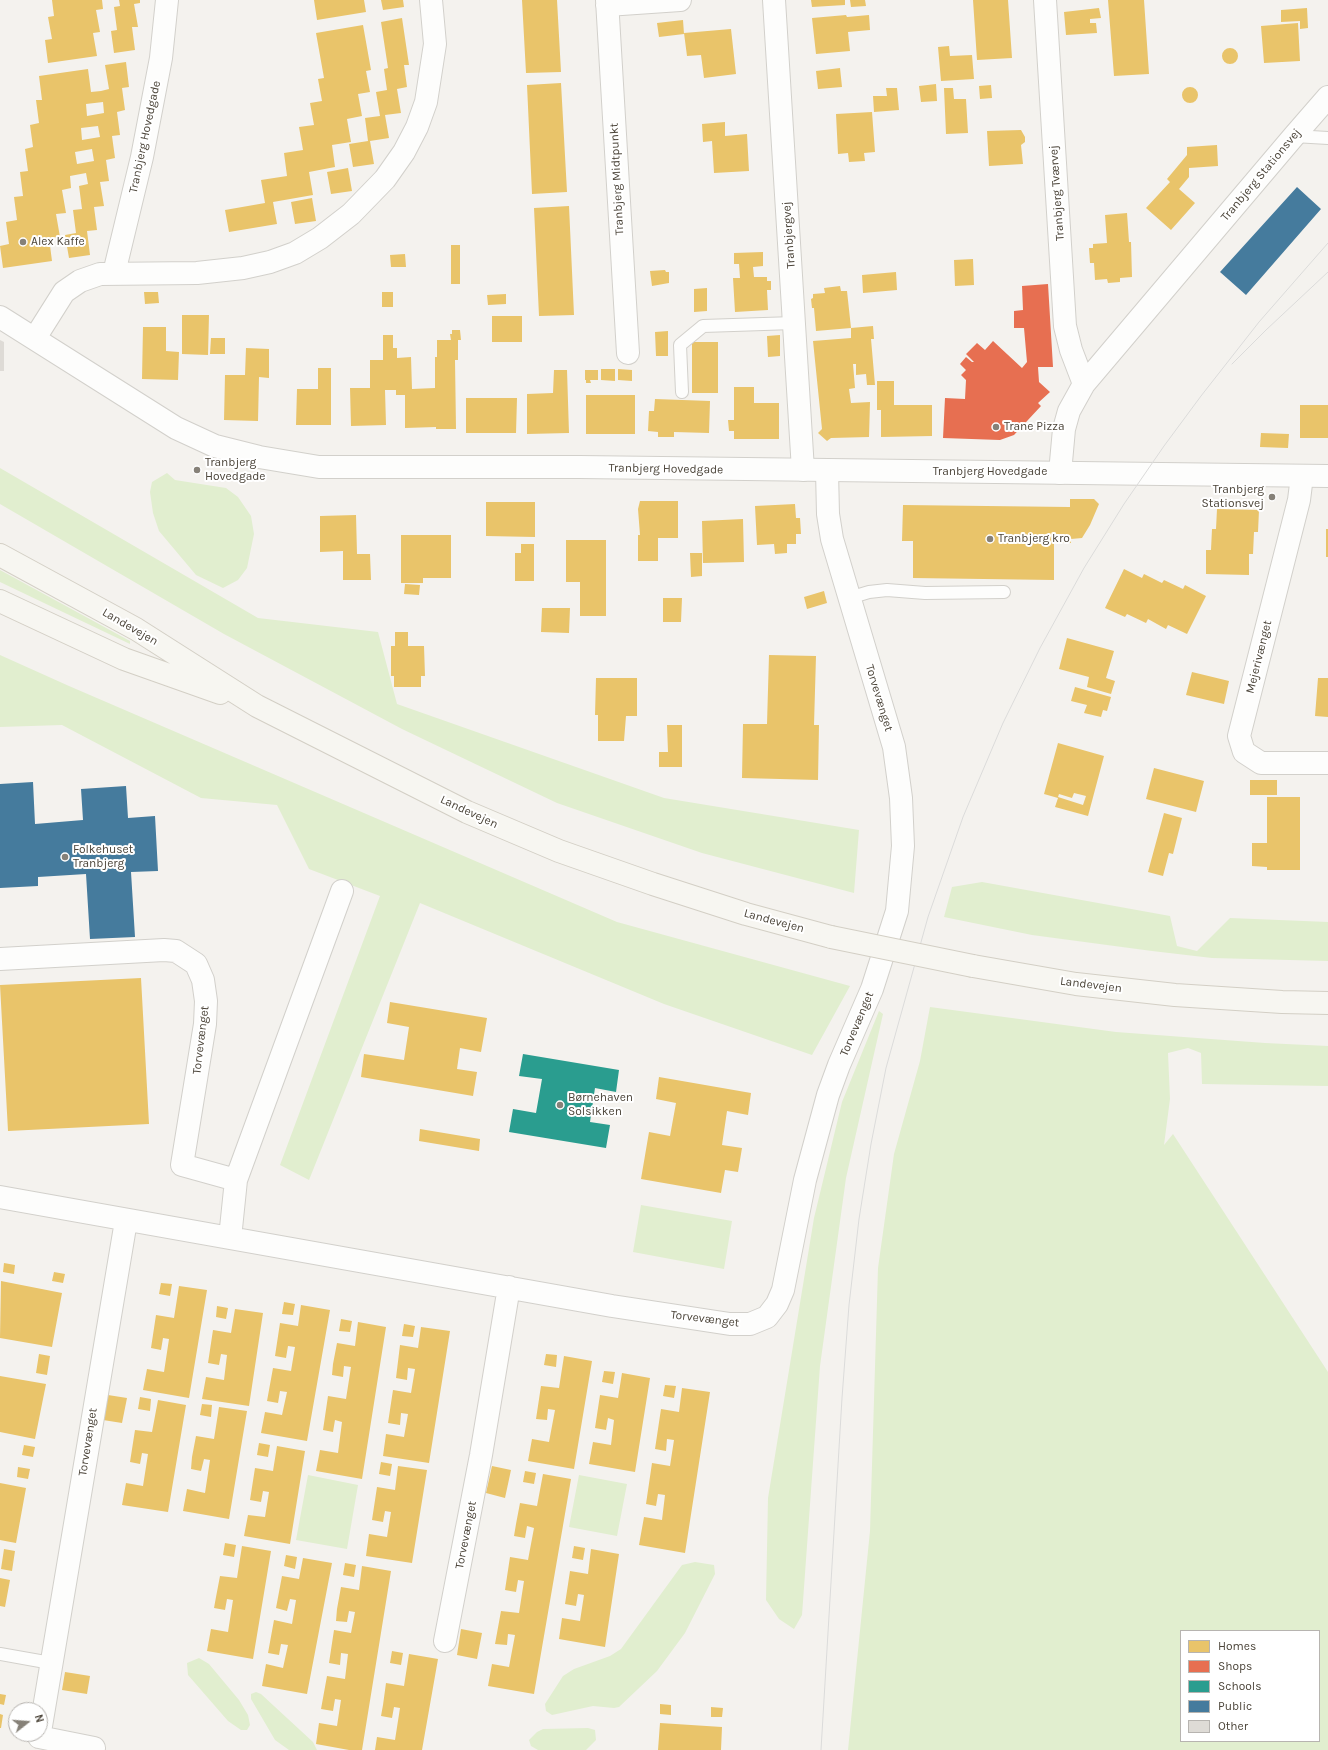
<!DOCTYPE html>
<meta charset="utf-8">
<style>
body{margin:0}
#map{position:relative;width:1328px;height:1750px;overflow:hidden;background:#f4f2ee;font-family:Karla,sans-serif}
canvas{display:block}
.legend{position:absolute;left:1180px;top:1630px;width:140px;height:112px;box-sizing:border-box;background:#fff;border:1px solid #b7b4b0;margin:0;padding:5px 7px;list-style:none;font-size:12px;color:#4b4439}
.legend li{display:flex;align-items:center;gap:8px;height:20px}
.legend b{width:20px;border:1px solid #b7b4b0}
.north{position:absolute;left:8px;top:1702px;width:40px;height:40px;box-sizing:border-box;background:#fff;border:1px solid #b7b4b0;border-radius:50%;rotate:73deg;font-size:11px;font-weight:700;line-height:16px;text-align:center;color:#4b4439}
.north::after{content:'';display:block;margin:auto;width:14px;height:18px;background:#868178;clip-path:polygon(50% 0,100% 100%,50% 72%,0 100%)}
</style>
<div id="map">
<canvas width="1328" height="1750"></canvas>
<ul class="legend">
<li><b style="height:11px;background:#e9c46a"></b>Homes</li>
<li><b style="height:11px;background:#e76f51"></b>Shops</li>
<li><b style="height:11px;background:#2a9d8f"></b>Schools</li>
<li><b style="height:11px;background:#457b9d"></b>Public</li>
<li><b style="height:11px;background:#dedbd6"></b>Other</li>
</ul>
<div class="north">N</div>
</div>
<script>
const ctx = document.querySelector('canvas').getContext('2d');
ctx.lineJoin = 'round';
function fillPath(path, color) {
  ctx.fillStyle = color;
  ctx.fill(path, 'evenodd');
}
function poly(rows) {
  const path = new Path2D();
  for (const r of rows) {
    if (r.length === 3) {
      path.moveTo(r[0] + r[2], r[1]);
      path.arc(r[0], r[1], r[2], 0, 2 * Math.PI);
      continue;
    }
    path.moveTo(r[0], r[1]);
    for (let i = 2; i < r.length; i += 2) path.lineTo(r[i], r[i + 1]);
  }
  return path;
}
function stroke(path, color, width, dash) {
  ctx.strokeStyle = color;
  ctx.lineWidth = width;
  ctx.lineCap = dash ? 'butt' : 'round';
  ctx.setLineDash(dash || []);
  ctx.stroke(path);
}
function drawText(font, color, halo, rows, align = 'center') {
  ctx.font = font + ' Karla,sans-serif';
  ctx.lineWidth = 4;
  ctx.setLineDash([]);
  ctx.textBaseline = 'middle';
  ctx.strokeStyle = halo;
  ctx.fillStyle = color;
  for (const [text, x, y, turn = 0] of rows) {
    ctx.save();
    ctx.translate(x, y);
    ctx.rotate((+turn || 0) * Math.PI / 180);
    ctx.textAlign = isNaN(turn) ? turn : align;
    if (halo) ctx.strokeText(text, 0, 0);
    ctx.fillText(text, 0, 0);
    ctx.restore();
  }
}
const green = poly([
 [0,468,258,618,378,632,397,704,664,798,859,830,854,893,702,853,557,803,402,729,224,634,0,504],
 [167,473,175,480,226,488,238,497,251,516,254,534,247,568,238,580,223,588,196,575,159,531,153,513,150,492,152,482],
 [0,570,130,641,130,644,0,582],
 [0,655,69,686,617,922,850,986,812,1055,664,1004,420,903,309,1180,280,1165,380,896,309,869,277,805,201,798,62,725,0,727],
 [982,882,1170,916,1177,946,1197,951,1230,918,1328,922,1328,961,1212,958,1152,951,1032,935,944,917,952,887],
 [930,1007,1116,1032,1265,1043,1328,1046,1328,1086,1202,1084,1201,1053,1188,1048,1168,1053,1170,1099,1164,1145,1173,1134,1328,1372,1328,1750,848,1750,870,1531,878,1268,894,1154,920,1061],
 [1181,1631,1319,1631,1319,1741,1181,1741],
 [879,1011,883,1014,846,1178,820,1366,802,1615,794,1629,779,1619,766,1600,768,1498,814,1218,842,1102],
 [641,1205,732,1221,724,1269,633,1252],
 [308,1475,358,1485,347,1549,296,1540],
 [579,1475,627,1484,617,1536,569,1527],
 [695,1562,714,1565,715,1574,685,1633,657,1671,619,1707,614,1708,593,1706,552,1715,546,1711,545,1704,563,1676,574,1669,610,1656,621,1649,682,1565],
 [199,1658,209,1664,239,1700,248,1715,250,1725,247,1730,241,1730,228,1721,188,1675,187,1663],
 [256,1692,261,1694,313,1742,317,1750,289,1750,275,1740,251,1699,251,1694],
 [588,1728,595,1730,596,1740,586,1750,538,1750,531,1746,529,1740,537,1732,543,1729]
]);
const homes = poly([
 [52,0,102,0,103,9,96,10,100,32,93,33,97,56,48,63,45,40,52,39,48,17,54,16],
 [119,0,140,0,140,3,134,4,138,27,132,27,135,50,114,53,111,31,117,30,114,7,120,6],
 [314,0,364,0,366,12,317,20],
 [381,0,403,0,404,7,383,10],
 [522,0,557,0,561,72,526,73],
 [811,0,845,0,845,5,812,7],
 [850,0,865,0,866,6,851,7],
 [973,0,1008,0,1012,58,977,60],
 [1108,0,1144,0,1149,74,1114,76],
 [1099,8,1101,18,1090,19,1090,23,1096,23,1097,33,1066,35,1064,12],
 [1307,8,1308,28,1300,29,1300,21,1281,22,1281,10],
 [846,15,847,17,869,15,870,30,848,32,850,51,816,54,812,18],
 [402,18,409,65,404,65,407,87,397,89,401,113,385,115,389,138,370,141,374,164,353,167,349,144,368,141,365,118,380,116,376,92,387,90,384,69,388,68,381,22],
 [683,20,684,34,659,37,657,23],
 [1298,23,1300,61,1264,63,1261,26],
 [363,25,371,70,366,71,370,92,358,94,362,116,347,119,351,142,332,145,335,167,309,172,313,195,273,202,277,224,229,232,225,210,265,203,261,180,287,176,284,153,303,150,299,127,314,125,310,103,322,101,318,79,324,78,316,33],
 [731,29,736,74,704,78,701,55,687,56,684,33],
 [949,46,950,56,972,55,974,79,941,81,938,47],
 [1230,56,8],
 [126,62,129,87,122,88,125,110,117,112,120,135,112,136,115,158,106,160,109,181,100,182,104,206,94,207,97,230,87,231,90,255,69,258,65,235,76,233,73,210,82,209,79,186,88,184,86,173,70,176,71,188,62,190,66,213,56,214,60,237,49,238,52,261,3,268,0,246,9,244,6,222,17,220,14,197,23,196,20,172,28,171,25,149,33,147,30,125,39,123,36,100,42,100,39,76,88,69,91,92,101,91,109,89,105,65],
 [103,102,104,113,87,116,86,104],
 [98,126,100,137,82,140,81,128],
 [92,149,94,161,77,164,75,152],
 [840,68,842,87,818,89,816,71],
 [561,83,567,192,532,194,527,85],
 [936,84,937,101,921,102,919,86],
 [991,85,992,98,980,99,979,86],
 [1190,95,8],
 [886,88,897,88,899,110,874,112,873,96,887,96],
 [944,88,953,88,954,99,966,99,968,133,946,134],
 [872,112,875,152,864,153,865,161,849,162,848,153,838,154,836,114],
 [725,122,725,136,747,134,749,171,714,173,712,141,703,142,702,124],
 [1021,130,1025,137,1025,142,1021,145,1023,164,989,166,987,131],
 [1217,145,1218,166,1189,168,1189,177,1179,189,1195,203,1171,230,1146,208,1170,182,1167,179,1187,155,1187,147],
 [348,168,352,191,331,194,327,172],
 [312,198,316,221,295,224,291,202],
 [569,206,574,315,539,316,534,208],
 [1127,213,1129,242,1131,242,1132,277,1120,278,1120,282,1108,283,1107,279,1095,280,1094,263,1090,263,1089,248,1093,248,1093,244,1107,243,1105,215],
 [451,245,460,245,460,284,451,284],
 [763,252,763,266,753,267,754,277,767,277,767,281,771,281,771,290,767,290,768,310,735,312,733,278,740,278,739,264,734,264,734,253],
 [405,254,406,267,391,267,390,255],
 [973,259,974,285,955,286,954,260],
 [665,270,666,272,669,272,669,283,652,286,650,271],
 [896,272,897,290,863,293,862,275],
 [840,286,841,291,847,291,851,328,816,331,814,308,812,308,811,299,813,298,813,294,825,293,824,288],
 [707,288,707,311,694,312,694,289],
 [144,292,158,292,159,303,145,304],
 [382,292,393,292,393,307,382,307],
 [506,294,506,304,488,305,487,295],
 [182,315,209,315,208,355,182,354],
 [492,316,522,316,522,342,492,342],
 [873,326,874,339,871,339,875,385,867,385,866,374,856,375,856,364,853,364,855,388,849,389,851,403,870,402,869,437,831,438,827,441,818,433,822,429,813,341,851,338,851,328],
 [143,327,166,327,166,351,179,352,178,380,142,379],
 [452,330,460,330,461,340,458,340,458,360,455,360,456,429,436,429,436,427,405,428,405,395,396,395,396,390,385,390,386,425,351,426,350,388,370,388,370,360,383,360,383,335,393,335,393,348,397,348,397,358,411,357,412,389,435,388,435,357,437,357,437,340,451,340,450,334,452,334],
 [668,331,668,356,656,356,655,332],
 [780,335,780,356,768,357,767,336],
 [211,338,225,338,225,354,210,354],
 [692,342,718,342,718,393,692,393],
 [246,348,269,349,269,378,259,377,258,421,224,420,225,375,245,375],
 [318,368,331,368,331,425,296,425,297,389,318,389],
 [601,369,615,369,615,381,601,380],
 [618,369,632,370,632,381,618,380],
 [554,370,567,370,569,433,527,434,527,394,553,393],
 [585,370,598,370,598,380,590,380,591,383,586,383,586,380,585,380],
 [877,381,894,381,894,405,932,405,932,436,881,437,881,410,877,410],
 [734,387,754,387,754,403,779,403,779,439,734,439,734,431,729,431,728,420,734,420],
 [586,395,635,395,635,434,586,434],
 [466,398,517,398,516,433,466,433],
 [655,399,710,401,709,433,674,432,674,437,658,437,658,432,648,431,649,411,654,411],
 [1300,405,1328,405,1328,438,1300,438],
 [1261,433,1289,434,1288,448,1260,447],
 [1070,499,1094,499,1099,504,1090,525,1082,538,1071,539,1071,543,1054,543,1054,580,913,578,913,541,902,541,903,505,1070,507],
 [640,501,678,501,678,538,658,538,658,561,638,561,638,535,640,535,638,509],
 [486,502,535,502,535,537,486,536],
 [795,504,796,518,800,518,801,534,796,534,796,544,787,544,787,553,775,554,774,544,757,545,755,506],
 [1217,509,1259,510,1258,532,1254,532,1253,554,1249,554,1249,575,1206,574,1206,550,1211,550,1212,529,1216,529],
 [356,515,357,554,370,554,371,580,343,580,343,551,320,552,320,516],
 [743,519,744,562,703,563,702,521],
 [1326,529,1328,529,1328,557,1326,557],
 [401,535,451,535,451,578,423,578,423,583,401,583],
 [566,540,606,540,606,616,580,616,580,582,566,582],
 [521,544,534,544,534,581,515,581,515,553,521,553],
 [690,553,702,553,702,576,691,577],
 [1124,569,1142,578,1144,574,1162,583,1164,580,1183,589,1185,585,1206,596,1187,634,1168,625,1166,629,1148,619,1146,623,1127,614,1125,617,1105,608],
 [405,584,420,585,419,595,404,594],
 [824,591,827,603,807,609,804,597],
 [663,598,682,598,681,622,663,622],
 [542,608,570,608,569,633,541,632],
 [395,632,408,632,408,646,424,646,425,676,421,676,421,687,394,687,394,676,391,676,391,646,395,646],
 [1067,638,1114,651,1106,678,1115,681,1111,694,1087,687,1089,677,1059,669],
 [769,655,816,656,814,725,819,725,818,780,742,778,743,724,767,724],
 [1192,672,1229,681,1224,704,1186,695],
 [596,678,637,678,637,716,626,716,624,741,598,741,598,715,595,715],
 [1318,678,1328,678,1328,717,1315,716],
 [1075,687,1111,697,1107,711,1103,710,1101,717,1084,713,1087,705,1071,701],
 [667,725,682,725,682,767,659,767,659,752,668,752],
 [1058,743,1104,756,1088,816,1055,807,1058,798,1044,794],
 [1074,793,1086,796,1083,805,1058,797,1059,794,1072,798],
 [1154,768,1204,781,1196,812,1146,799],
 [1250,780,1277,780,1277,795,1250,795],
 [1267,797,1300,797,1300,870,1267,870,1267,867,1252,866,1252,843,1267,843],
 [1164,813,1182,818,1173,854,1169,853,1163,876,1148,872],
 [141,978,149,1124,8,1131,0,985],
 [390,1002,487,1018,481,1052,460,1048,457,1069,477,1072,473,1096,361,1077,364,1054,404,1060,409,1027,387,1023],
 [659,1077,751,1093,748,1115,727,1111,722,1145,742,1148,738,1172,725,1170,721,1193,641,1179,649,1132,670,1136,676,1103,656,1099],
 [420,1129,480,1139,479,1151,419,1141],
 [4,1263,15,1265,14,1274,3,1272],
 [54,1272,65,1274,63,1283,52,1281],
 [1,1281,62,1293,52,1347,0,1338],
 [161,1283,172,1284,170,1296,159,1294],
 [179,1286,207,1290,189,1398,143,1390,147,1369,164,1372,169,1339,163,1338,161,1350,151,1348,156,1315,174,1318],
 [284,1302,295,1304,293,1315,282,1314],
 [301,1305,330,1310,307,1441,261,1433,265,1412,282,1415,287,1392,280,1391,278,1403,267,1401,273,1368,291,1371,295,1347,288,1346,286,1358,275,1356,280,1323,298,1326],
 [217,1306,228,1308,226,1319,216,1317],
 [235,1309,263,1313,249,1406,202,1399,206,1377,224,1380,227,1355,221,1354,219,1365,208,1363,213,1330,231,1333],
 [341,1319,352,1321,350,1332,339,1331],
 [358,1322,386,1327,362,1479,316,1471,320,1450,338,1453,342,1422,335,1420,333,1432,323,1430,328,1396,346,1399,351,1367,344,1366,343,1377,332,1375,333,1364,337,1343,355,1346],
 [404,1324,415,1326,413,1337,402,1336],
 [421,1327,450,1331,429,1463,383,1456,386,1434,404,1437,408,1414,401,1413,400,1425,388,1423,393,1390,411,1393,415,1369,408,1368,407,1380,396,1378,400,1345,418,1348],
 [39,1354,50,1356,47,1375,36,1373],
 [546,1354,557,1355,556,1367,544,1365],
 [564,1356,592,1361,574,1469,528,1461,532,1439,549,1442,555,1410,548,1409,547,1420,536,1419,541,1386,559,1388],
 [604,1371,615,1372,613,1384,602,1382],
 [622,1373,650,1378,635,1472,589,1464,593,1442,611,1445,614,1420,608,1418,606,1430,595,1428,600,1395,618,1398],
 [0,1376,46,1384,35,1439,0,1432],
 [665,1385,676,1386,674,1398,663,1396],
 [682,1388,710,1392,685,1553,639,1545,644,1517,662,1520,665,1495,658,1494,656,1506,646,1504,652,1463,670,1466,674,1440,667,1439,666,1451,655,1449,661,1409,679,1412],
 [108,1395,127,1398,122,1423,103,1420],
 [140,1397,151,1399,150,1411,138,1409],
 [158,1400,186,1405,168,1512,122,1505,126,1483,143,1486,148,1454,142,1453,140,1464,130,1462,135,1430,152,1432],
 [202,1404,212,1405,211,1417,200,1415],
 [219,1407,247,1411,229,1519,183,1511,187,1489,205,1493,210,1460,204,1459,201,1471,191,1469,192,1457,196,1436,214,1439],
 [259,1443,270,1445,268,1457,257,1455],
 [24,1445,35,1447,33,1457,22,1455],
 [277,1446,305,1451,290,1544,244,1536,248,1515,265,1517,269,1492,263,1491,261,1502,250,1500,255,1468,273,1471],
 [381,1462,392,1464,390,1476,379,1474],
 [398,1466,427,1470,412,1563,366,1556,369,1534,387,1537,391,1512,385,1511,383,1522,372,1520,377,1487,395,1490],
 [492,1466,511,1470,505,1498,486,1493],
 [18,1467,30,1469,28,1479,17,1477],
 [525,1471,536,1473,534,1484,523,1482],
 [543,1474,571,1479,534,1694,488,1686,492,1664,509,1667,515,1635,508,1634,507,1645,495,1644,501,1611,519,1613,524,1581,518,1580,516,1592,505,1590,510,1557,528,1560,534,1528,527,1526,525,1538,514,1536,516,1524,520,1503,537,1506],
 [0,1483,26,1488,16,1543,0,1540],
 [225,1543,236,1545,234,1557,223,1555],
 [242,1546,271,1551,253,1659,207,1651,211,1629,228,1632,233,1600,227,1599,225,1610,214,1608,216,1597,220,1576,237,1578],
 [574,1546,585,1548,583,1560,572,1558],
 [4,1549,15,1551,12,1571,1,1569],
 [591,1549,619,1554,605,1647,559,1639,562,1618,580,1621,584,1595,578,1594,576,1606,565,1604,570,1571,588,1574],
 [286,1555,297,1557,295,1569,284,1566],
 [303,1558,332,1563,307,1694,262,1686,266,1664,283,1668,288,1645,281,1644,279,1655,268,1653,274,1620,292,1624,296,1600,290,1599,287,1611,276,1608,282,1576,299,1579],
 [345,1563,356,1565,354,1577,343,1575],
 [362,1566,391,1571,362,1750,349,1750,316,1744,319,1723,337,1726,341,1700,335,1699,333,1711,321,1709,327,1676,345,1679,348,1654,341,1653,340,1665,329,1663,334,1630,351,1633,355,1612,349,1611,347,1622,336,1621,337,1609,341,1587,359,1590],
 [0,1578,10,1580,5,1607,0,1606],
 [461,1629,482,1633,477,1659,457,1655],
 [392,1651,403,1653,401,1665,390,1663],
 [409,1654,438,1659,422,1750,375,1750,377,1737,395,1740,400,1708,394,1707,392,1718,381,1716,383,1705,386,1683,404,1686],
 [65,1672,90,1676,87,1694,62,1690],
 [0,1694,6,1695,4,1705,0,1704],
 [660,1704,671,1705,671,1715,660,1714],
 [711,1707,723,1708,722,1717,711,1717],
 [0,1714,3,1715,1,1728,0,1728],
 [660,1723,722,1727,721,1750,658,1750]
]);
const shops = poly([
 [1048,284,1053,367,1038,367,1039,382,1050,392,1038,403,1041,406,1014,435,1000,440,943,438,945,398,965,399,966,380,961,375,966,370,960,364,966,357,972,362,974,362,966,354,977,343,985,350,993,341,1022,368,1027,362,1024,328,1014,328,1014,311,1023,310,1022,286]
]);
const schools = poly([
 [523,1054,619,1070,616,1092,595,1088,590,1122,610,1125,606,1148,509,1132,513,1109,536,1113,542,1079,519,1076]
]);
const public = poly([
 [1297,187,1321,209,1246,295,1220,272],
 [33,782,35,824,83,820,81,789,126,786,128,818,155,816,158,871,131,872,135,937,90,939,86,874,38,877,38,886,0,888,0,784]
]);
const building = poly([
 [0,340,4,342,4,371,0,371]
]);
const service = poly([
 [1294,136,1328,138],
 [682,392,680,345,703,326,794,323],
 [849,598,869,592,887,590,925,593,1004,592],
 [0,1654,51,1663]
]);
const minor = poly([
 [607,0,628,353],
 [774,0,803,470],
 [1045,0,1065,326,1071,350,1084,384],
 [607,5,680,0],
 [114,273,142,157,161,58,167,0],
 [35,338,64,292,80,281,100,274,197,273,243,268,270,262,295,253,320,238,351,214,385,179,404,152,417,127,426,102,435,44,431,0],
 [1060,473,1064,429,1069,411,1084,384,1294,136,1328,97],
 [1302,476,1299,500,1239,736,1244,752,1261,763,1328,763],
 [0,959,164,950,176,951,196,964,203,980,206,1001,205,1024,182,1165,236,1180],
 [0,1197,612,1306,730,1324,750,1324,767,1317,777,1304,783,1290,805,1180,828,1095,839,1065,872,989,897,911,903,846,901,798,894,747,832,539,828,514,827,471],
 [230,1238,236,1180,342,891],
 [445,1641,481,1455,509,1287],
 [40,1732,126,1221],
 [40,1734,39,1737,94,1748]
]);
const tertiary = poly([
 [0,317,176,428,215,446,259,457,319,467,579,467,1328,476]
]);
const secondary = poly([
 [0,555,136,629,257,706,467,812,559,851,653,884,746,914,831,937],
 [0,601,124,659,220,693],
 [973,966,1076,984,1175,995,1282,1002,1328,1003]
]);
const tram = poly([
 [1232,364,1266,330,1328,272],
 [821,1750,842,1398,849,1305,859,1219,871,1144,886,1068,928,917,963,817,1003,723,1040,648,1084,568,1124,504,1164,446,1201,396,1259,322,1328,243]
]);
const secondaryBridge = poly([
 [831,937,973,966]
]);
const markers = [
 [23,242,4,"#868178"],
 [996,427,4,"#868178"],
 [197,470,4,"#868178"],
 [1272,497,4,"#868178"],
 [990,539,4,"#868178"],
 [65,857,4,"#868178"],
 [560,1105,4,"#868178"]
];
const streetNames = [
 ["Tranbjerg Hovedgade",145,137,-78],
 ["Tranbjerg Stationsvej",1261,175,-50],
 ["Tranbjerg Midtpunkt",617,179,-93],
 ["Tranbjerg Tværvej",1057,193,-94],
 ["Tranbjergvej",789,235,-94],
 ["Tranbjerg Hovedgade",666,469,1],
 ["Tranbjerg Hovedgade",990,472],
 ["Landevejen",130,627,30],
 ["Mejerivænget",1259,657,-76],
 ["Torvevænget",879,698,73],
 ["Landevejen",469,812,25],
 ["Landevejen",774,921,15],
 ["Landevejen",1091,985,7],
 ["Torvevænget",857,1024,-67],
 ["Torvevænget",201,1040,-83],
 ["Torvevænget",705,1319,7],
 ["Torvevænget",88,1442,-81],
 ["Torvevænget",466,1535,-79]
];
const poiNames = [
 ["Alex Kaffe",31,242],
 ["Trane Pizza",1004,427],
 ["Tranbjerg",205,463],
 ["Hovedgade",205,477],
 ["Tranbjerg",1264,490,"right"],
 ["Stationsvej",1264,504,"right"],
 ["Tranbjerg kro",998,539],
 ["Folkehuset",73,850],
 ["Tranbjerg",73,864],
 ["Børnehaven",568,1098],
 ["Solsikken",568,1112]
];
fillPath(green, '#e1eecf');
fillPath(homes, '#e9c46a');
fillPath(shops, '#e76f51');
fillPath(schools, '#2a9d8f');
fillPath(public, '#457b9d');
fillPath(building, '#dedbd6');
stroke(service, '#d2d0cb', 14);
stroke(minor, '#d2d0cb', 24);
stroke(tertiary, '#d2d0cb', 24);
stroke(secondary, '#d3cfc5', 24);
stroke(service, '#fdfdfc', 12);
stroke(minor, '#fdfdfc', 22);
stroke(tertiary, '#fdfdfc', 22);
stroke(secondary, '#f7f6f1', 22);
stroke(tram, '#dbdbda', 1);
stroke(secondaryBridge, '#d3cfc5', 24, []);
stroke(secondaryBridge, '#f7f6f1', 22);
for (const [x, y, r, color] of markers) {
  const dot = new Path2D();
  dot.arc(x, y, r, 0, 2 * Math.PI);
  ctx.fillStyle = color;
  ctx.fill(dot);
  stroke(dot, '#fff', 1.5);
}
drawText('12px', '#4b4439', '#fff', streetNames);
drawText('12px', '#4b4439', '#fff', poiNames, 'left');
</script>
